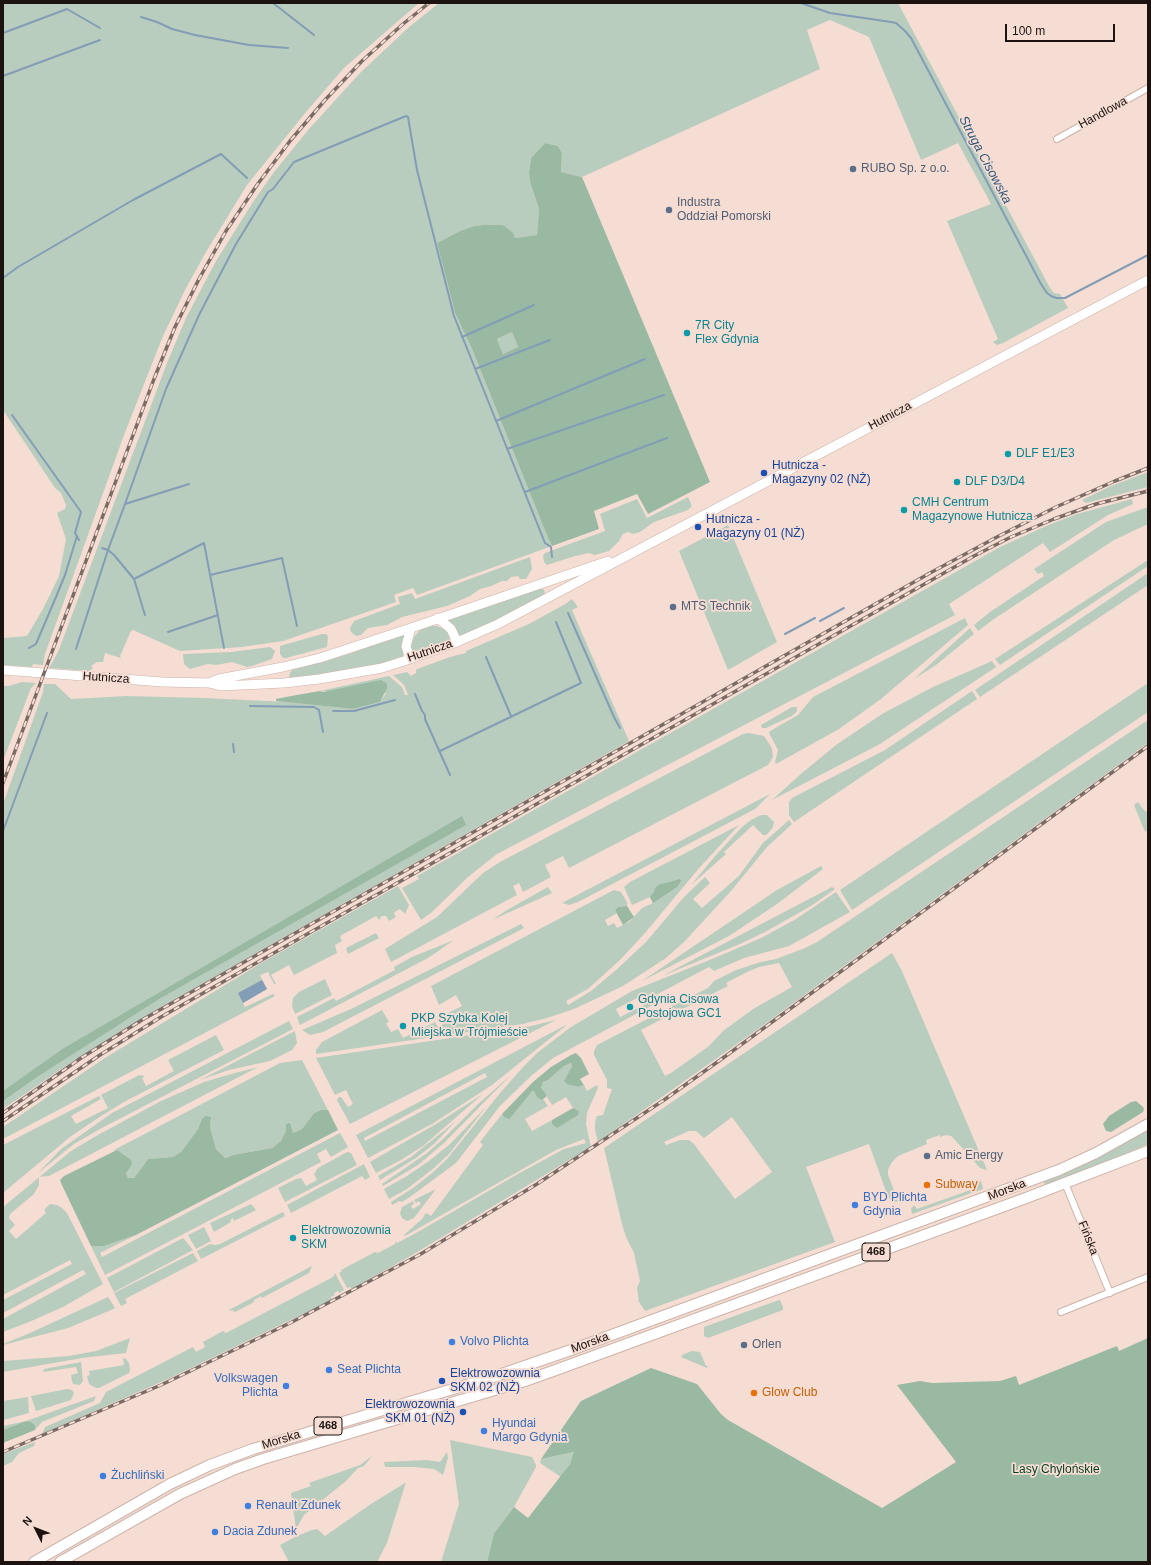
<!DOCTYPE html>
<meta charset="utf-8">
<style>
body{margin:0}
#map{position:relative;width:1151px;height:1565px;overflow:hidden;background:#f6ddd3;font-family:Helvetica,sans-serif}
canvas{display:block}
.frame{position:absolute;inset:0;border:4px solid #1c1310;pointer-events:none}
.north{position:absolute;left:16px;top:1509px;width:40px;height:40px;-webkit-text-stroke:3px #f6ddd3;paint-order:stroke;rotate:312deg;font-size:11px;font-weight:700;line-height:16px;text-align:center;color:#1c1310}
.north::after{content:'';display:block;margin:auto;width:14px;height:18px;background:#1c1310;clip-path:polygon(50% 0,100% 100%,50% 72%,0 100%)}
.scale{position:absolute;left:1005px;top:24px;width:110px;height:18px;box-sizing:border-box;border:2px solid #1c1310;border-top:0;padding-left:5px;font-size:12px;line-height:14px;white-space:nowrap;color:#1c1310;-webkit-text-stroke:3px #f6ddd3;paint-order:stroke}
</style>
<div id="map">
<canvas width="1151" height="1565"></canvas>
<div class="frame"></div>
<div class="north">N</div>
<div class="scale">100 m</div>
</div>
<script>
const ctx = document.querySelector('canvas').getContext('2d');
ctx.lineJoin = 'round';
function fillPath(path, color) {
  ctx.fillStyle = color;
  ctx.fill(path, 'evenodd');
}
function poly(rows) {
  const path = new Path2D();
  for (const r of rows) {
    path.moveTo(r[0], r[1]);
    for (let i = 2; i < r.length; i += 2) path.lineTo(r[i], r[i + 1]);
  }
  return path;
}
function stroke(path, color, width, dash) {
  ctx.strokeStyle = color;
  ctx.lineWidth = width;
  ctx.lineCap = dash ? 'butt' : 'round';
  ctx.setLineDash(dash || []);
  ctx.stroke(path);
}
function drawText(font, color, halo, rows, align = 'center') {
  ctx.font = font + ' Helvetica,sans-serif';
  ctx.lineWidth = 3.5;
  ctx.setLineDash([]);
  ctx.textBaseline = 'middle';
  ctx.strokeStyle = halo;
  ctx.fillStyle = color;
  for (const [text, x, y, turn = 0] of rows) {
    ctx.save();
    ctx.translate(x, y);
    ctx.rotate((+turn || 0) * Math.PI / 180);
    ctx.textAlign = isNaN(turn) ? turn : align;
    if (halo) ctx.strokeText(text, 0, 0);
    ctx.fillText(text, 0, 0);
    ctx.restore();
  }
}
const green = poly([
 [3,3,419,3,344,68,306,112,247,185,206,252,186,288,163,336,124,435,45,654,43,665,33,664,32,667,3,665,3,638,27,636,43,609,59,576,66,539,57,513,65,509,66,505,61,493,55,488,3,410],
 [439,3,898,3,1050,288,1054,293,1060,294,1068,308,1003,343,997,345,993,342,998,339,947,221,991,204,958,143,921,160,869,37,830,20,807,30,820,69,582,177,561,172,562,153,558,146,545,143,531,158,529,173,530,182,539,209,537,235,515,238,503,225,484,225,474,226,460,231,437,243,455,313,472,349,548,538,552,546,417,595,413,588,394,595,396,602,283,641,242,647,180,651,133,630,131,631,120,656,121,658,105,653,103,662,97,662,91,666,93,668,90,671,49,668,58,652,167,363,186,318,216,261,253,202,274,172,309,129,360,73,409,27],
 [512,332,518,347,503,354,497,339],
 [1148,472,1148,487,1086,503,1082,500,1111,486],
 [688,497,692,506,688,510,654,522,640,532,633,534,628,532,623,534,619,541,609,551,595,555,589,553,575,556,547,565,544,562,543,556,545,553,605,531,600,514,637,499,647,518],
 [1132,499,1133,504,1108,515,1050,552,1043,543,949,604,955,615,497,854,468,877,432,912,421,920,402,888,419,879,417,876,1000,547,1046,526,1077,514],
 [1148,507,1148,524,1114,540,994,619,978,631,974,625,990,612,1044,576,1042,572,1038,574,1034,569,1106,522],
 [728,525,777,642,728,670,679,551],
 [530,557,532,569,526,579,520,579,518,576,511,577,507,581,502,581,491,586,480,589,470,596,447,606,402,617,387,625,368,628,361,635,356,636,351,632,350,628,354,621,400,604,398,597,412,593,415,599],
 [1148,560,1148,566,1000,665,995,659],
 [1148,573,1148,585,980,697,975,690],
 [540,587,544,590,545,594,506,617,460,636,446,620],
 [572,599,578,607,572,610,629,741,151,1013,73,1061,3,1109,3,804,43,692,44,684,55,684,71,699,126,696,205,698,288,702,353,709,380,702,386,693,320,691,389,676,402,687,405,695,408,695,404,685,393,675,407,672,411,676,416,673,416,670,417,669,450,657,466,653,466,651,529,624,567,603],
 [965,618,968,625,881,699,839,729,776,764,775,762,778,750,769,733,770,731,798,715,813,697],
 [428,626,437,626,444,629,449,634,452,639,414,653,411,650,411,647,414,637,421,629],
 [970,628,974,634,936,665,914,679],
 [322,634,326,634,328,636,327,647,286,658,283,658,280,654,280,646],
 [405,634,403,657,365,668,314,677,290,678,289,677,290,673,292,670,349,654],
 [270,647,275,651,272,659,252,666,247,667,232,662,216,665,208,664,190,669,184,664,183,654,231,652],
 [992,661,996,667,880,744,772,800,802,773,836,745,882,714,933,687],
 [22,682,36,683,31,688,3,761,3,686,9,686],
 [1148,683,1148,712,852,910,840,890],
 [972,691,977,699,794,822,789,815,789,802,792,798,885,750],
 [792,707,797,707,797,711,792,716,766,728,762,728,761,725],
 [1148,720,1148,743,754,1032,598,1142,595,1130,595,1122,597,1116,603,1115,612,1089,607,1088,607,1080,594,1055,594,1051,597,1045,661,1012,664,1018,641,1030,665,1076,671,1073,709,1046,723,1031,753,1009,792,987,779,963,759,967,747,972,726,983,728,986,669,1016,666,1009,708,988,714,981,736,970,761,962,776,959,805,948,817,942],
 [749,733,764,736,772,748,773,757,768,765,569,868,563,856,545,865,551,877,523,892,519,883,513,886,517,895,391,962,385,949,437,917,483,873,500,862,743,734],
 [770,794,755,809,578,902,569,905,562,903],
 [1138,802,1144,810,1148,813,1148,829,1145,832,1134,805],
 [761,815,767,815,774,822,773,827,770,831,766,835,763,835,753,825,724,852,726,854,691,885,716,855,742,827,751,820],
 [789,820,792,824,767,847,731,891,684,942,666,958,623,986,574,1009,547,1018,523,1024,316,1054,316,1050,322,1042,382,1010,389,1022,386,1023,391,1032,398,1029,403,1038,435,1022,438,1027,447,1022,444,1015,462,1006,456,995,439,1005,431,986,614,890,621,892,627,902,627,906,618,907,615,910,617,913,605,920,608,926,614,923,617,928,623,925,630,921,642,908,653,903,650,897,632,905,624,887,630,882,739,825,700,867,645,933,621,959,588,989,566,1001,568,1005,591,991,616,970,646,942,684,897,705,877,710,883,693,899,702,908,739,876,762,844],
 [821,866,823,869,777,904,729,936,642,981,777,890],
 [398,886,409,905,405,914,400,909,396,911,394,913,396,917,389,921,386,916,382,916,379,920,376,916,340,936,342,941,335,945,337,953,294,975,289,965,271,975,276,984,274,984,268,972,260,975,267,989,243,1003,245,1007,273,994,275,996,3,1139,3,1127,105,1058,263,962],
 [548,887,552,893,492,920,507,910],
 [832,887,835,889,811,906,765,932,740,944,662,976],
 [836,892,850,912,789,946,744,958,714,971,709,967,650,998,653,1005,553,1058,531,1076,500,1106,456,1163,410,1197,402,1202,399,1201,392,1205,391,1202,413,1188,431,1174,447,1159,501,1092,524,1066,537,1053,571,1027,632,991,712,959,761,938,796,919],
 [639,997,644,1005,620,1017,616,1009],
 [521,924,524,928,323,1032,310,1035,302,1030,351,1009],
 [376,933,379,938,348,954,346,948],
 [454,940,428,958,300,1025,297,1017,334,998,336,1001,395,970,394,967,412,957],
 [892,953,902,971,987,1170,980,1168,956,1141,951,1136,946,1135,940,1137,940,1135,926,1140,927,1144,898,1156,892,1162,888,1170,888,1175,898,1200,897,1202,893,1202,888,1197,869,1144,806,1167,835,1242,645,1311,639,1302,637,1288,640,1281,634,1253,626,1237,622,1224,604,1148],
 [732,1117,772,1172,735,1199,694,1144,689,1140,680,1140,666,1145,664,1142,689,1131,696,1131,704,1138],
 [325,979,332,995,295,1014,292,1006,293,998,299,992],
 [556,1020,350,1124,337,1100,339,1097,341,1097,348,1107,353,1104,346,1090,335,1095,316,1058,531,1026],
 [289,1021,293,1029,100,1129,74,1144,38,1173,61,1149,112,1113],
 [568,1024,492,1085,432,1124,368,1158,356,1135],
 [485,1073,487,1077,365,1141,364,1138],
 [295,1031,297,1043,292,1050,270,1061,229,1070,200,1080],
 [216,1035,224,1050,124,1102,101,1116,70,1137,3,1193,3,1145,99,1096,101,1099,71,1116,76,1124,108,1108,101,1095,139,1075,145,1076,142,1078,146,1086,174,1071,168,1060],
 [302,1060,328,1110,321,1110,314,1113,302,1129,293,1133,286,1130,281,1141,272,1148,233,1155,224,1158,216,1149,213,1141,210,1128,211,1117,202,1120,198,1129,181,1152,173,1157,148,1159,134,1178,128,1178,126,1172,132,1165,117,1150,112,1151,280,1063],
 [571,1063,572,1066,564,1081,577,1087,584,1085,587,1091,597,1085,598,1088,587,1113,586,1124,591,1147,414,1254,352,1289,350,1287,347,1288,339,1273,342,1271,341,1270,375,1252,378,1253,395,1244,396,1241,397,1243,416,1233,516,1175,564,1149,586,1143,584,1139,556,1150,405,1236,404,1235,422,1219,426,1213,431,1216,483,1145,480,1142,502,1114,504,1117,532,1091,534,1091,542,1100,543,1099,548,1106,525,1119,532,1131,552,1120,552,1124,579,1111,573,1108,566,1097,552,1105,541,1088,543,1082,548,1080,564,1066],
 [258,1067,49,1176,39,1177,39,1185,34,1194,10,1214,9,1218,15,1225,9,1231,16,1239,46,1213,44,1210,50,1204,57,1205,62,1208,67,1213,103,1284,63,1307,29,1322,3,1332,3,1319,86,1274,83,1270,3,1313,3,1300,72,1264,70,1260,3,1295,3,1207,71,1151,96,1136,161,1101,204,1082,224,1076],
 [511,1075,444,1143,418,1165,383,1186,382,1184,427,1153,443,1139,477,1105],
 [483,1094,423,1146,401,1160,376,1173,370,1162,436,1124],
 [487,1106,449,1154,434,1168,407,1189,389,1199,384,1189,407,1176,429,1161,450,1144],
 [456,1121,434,1144,416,1158,380,1180,378,1176,411,1157],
 [1148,1129,1148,1144,1101,1165,1045,1186,1044,1181,1105,1154],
 [340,1133,348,1147,331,1157,326,1149,317,1154,321,1162,105,1275,91,1246,104,1246,136,1235,100,1253,102,1257],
 [347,1152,351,1153,357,1165,285,1202,278,1188,296,1179,301,1178,306,1186,317,1180,314,1174,318,1168],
 [364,1164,370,1177,365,1180,362,1176,291,1213,287,1205],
 [981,1181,983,1189,912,1214,911,1209,914,1205,917,1209,973,1189,971,1184],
 [436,1189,414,1218,407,1221,403,1219,400,1214,402,1207,413,1201,414,1204,411,1206,413,1209,421,1204,419,1201,416,1203,414,1200],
 [251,1204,256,1210,234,1221,233,1218,230,1220,231,1222,214,1232,210,1223],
 [283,1212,285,1216,201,1259,197,1251,210,1244,215,1245,220,1244],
 [204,1227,211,1241,196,1249,188,1235],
 [183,1238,193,1250,114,1292,107,1278],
 [193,1253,198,1261,125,1299,127,1303,121,1306,114,1293],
 [312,1266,309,1273,262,1298,261,1296,254,1300,254,1302,235,1312,232,1310,230,1311,229,1310],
 [335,1273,344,1290,339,1293,338,1291,334,1293,335,1295,331,1297,332,1300,168,1379,42,1434,45,1427,100,1403,106,1392,193,1347,196,1352,205,1347,203,1342,223,1331,226,1333,333,1277],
 [108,1297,115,1308,111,1310,68,1328,3,1345,3,1344,30,1333],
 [779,1300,780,1300,783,1307,783,1310,708,1338,704,1336,704,1327],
 [130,1338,126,1353,82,1358,3,1372,3,1361,69,1356,96,1351],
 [692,1351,700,1352,706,1366,708,1366,707,1368,681,1357,682,1355],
 [123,1358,126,1359,129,1363,130,1370,129,1373,99,1388,96,1388,89,1384,87,1376,90,1375,89,1371,124,1365],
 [81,1362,83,1381,80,1385,73,1384,72,1381,71,1375,78,1373,76,1367,43,1372,44,1369],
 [67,1389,72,1390,74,1393,71,1400,36,1411,31,1396],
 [96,1396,94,1401,42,1422,35,1430,35,1425,31,1422,26,1421,3,1430,3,1426,26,1421],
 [28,1397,29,1413,3,1420,3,1401],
 [450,1440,532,1457,536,1465,536,1467,514,1507,494,1533,487,1562,441,1562,459,1504],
 [35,1442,34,1446,19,1453,12,1462,3,1466,3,1454],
 [447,1452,448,1458,443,1475,434,1469,415,1467,413,1476,406,1482,387,1543,377,1562,289,1562,280,1545,297,1536,312,1530,317,1529,325,1536,371,1504,405,1483,413,1476,415,1467,385,1467,384,1462,427,1460,440,1462],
 [575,1452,570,1464,561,1477,540,1463,541,1459],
 [372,1456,364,1466,358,1468,346,1481,304,1515,296,1529,291,1493,311,1486,309,1483,360,1465]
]);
const forest = poly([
 [545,143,558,146,562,153,561,172,582,177,710,482,648,514,637,494,594,511,599,529,552,546,548,538,472,349,455,313,437,243,460,231,474,226,484,225,503,225,513,233,515,238,537,235,539,209,530,182,529,173,531,158],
 [512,332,518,347,503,354,497,339],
 [381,680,387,684,387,688,380,702,353,709,276,701,276,699,291,696,320,691,323,692],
 [462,816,466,825,159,999,34,1079,3,1101,3,1091,64,1048],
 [680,879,681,881,677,887,653,903,650,897,654,892,655,888,660,884,666,883],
 [627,906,634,917,623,925,615,910,618,907],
 [576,1053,581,1058,589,1074,580,1079,584,1085,578,1087,567,1084,564,1081,572,1066,571,1063,564,1066,548,1080,543,1082,541,1088,546,1094,546,1097,542,1100,537,1097,534,1091,532,1091,511,1117,509,1119,504,1117,502,1114,533,1082,551,1067,571,1055],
 [1136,1101,1143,1107,1144,1109,1143,1112,1111,1132,1106,1131,1103,1124,1109,1116,1131,1102],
 [573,1108,579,1111,578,1115,557,1128,552,1124,552,1120],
 [321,1110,328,1110,338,1130,136,1235,104,1246,91,1246,61,1183,60,1180,64,1176,117,1150,131,1160,132,1165,126,1173,128,1178,134,1178,148,1159,173,1157,181,1152,198,1129,202,1119,206,1116,211,1117,210,1128,216,1149,225,1158,233,1155,272,1148,281,1141,286,1130,286,1124,290,1123,293,1133,302,1129,314,1113],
 [1148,1338,1148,1562,487,1562,494,1533,514,1507,528,1518,570,1464,574,1452,541,1459,581,1401,651,1368,697,1384,721,1414,728,1420,882,1508,956,1462,897,1385,920,1381,932,1383,1000,1381,1016,1376,1019,1385,1117,1346,1119,1351],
 [26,1421,31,1422,35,1425,35,1430,3,1443,3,1430]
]);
const water = poly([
 [262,980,267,989,243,1003,238,993]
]);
const stream = poly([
 [273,3,314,35],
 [801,3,830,13,891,22,896,23,905,31,911,38,1041,284,1047,293,1051,296,1056,298,1065,298,1148,255],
 [141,17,157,22,172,29,195,35,249,45,288,48],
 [3,33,67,9,100,28],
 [3,76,100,40],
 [3,278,18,267,133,200,221,154,247,178],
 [462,337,534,305],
 [475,369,550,340],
 [12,415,81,512,75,533,79,540],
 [496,421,645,359],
 [507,449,664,395],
 [525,492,667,438],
 [125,504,166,389,199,315,236,244,268,192,273,189,294,162,406,116,408,117,417,170,454,316,545,543,551,547,552,557],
 [210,575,282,558,297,626],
 [134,579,204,543,224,648],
 [568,613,614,717,620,728],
 [145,615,134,579,114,555,108,550,125,504,189,484],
 [820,621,844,608],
 [168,632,218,615],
 [785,634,815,618],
 [29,648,36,644,56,597,65,575,77,536],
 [76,649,108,550,102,548],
 [486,657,511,716],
 [415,694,422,711,425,715,425,719,450,775],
 [250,706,314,707,319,710,323,732],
 [333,711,354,711,395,700],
 [233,744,234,752],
 [440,751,581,683,556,622],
 [3,831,47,713]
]);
const street = poly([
 [1057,139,1148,88],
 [1065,1183,1110,1293],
 [1061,1312,1148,1277]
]);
const secondary = poly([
 [438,618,451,629,457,642],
 [410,659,406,646,411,628],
 [3,670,163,682,209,683,221,686,284,683,319,679,382,668,410,659,457,642,498,624,1148,280],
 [209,683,219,679,283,667,320,658,411,628,608,561]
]);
const primary = poly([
 [34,1562,170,1484,210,1465,253,1449,493,1377,571,1350,1059,1170,1096,1153,1148,1124],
 [60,1562,180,1494,235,1469,263,1459,525,1381,553,1371,1026,1198,1148,1151]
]);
const rail = poly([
 [3,783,154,379,175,327,199,279,226,231,257,185,290,141,325,100,362,61,403,24,429,3],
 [3,1113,81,1058,142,1020,930,573,997,537,1056,507,1115,481,1148,468],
 [3,1121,100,1055,161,1017,974,556,1011,537,1054,519,1096,504,1148,491],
 [3,1452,161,1385,290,1323,419,1255,537,1184,664,1100,723,1058,1148,746]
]);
const markers = [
 [853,169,4,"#5c6f8a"],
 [669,210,4,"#5c6f8a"],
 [687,333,4,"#0f9aa8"],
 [1008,454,4,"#0f9aa8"],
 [764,473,4,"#1a4fb4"],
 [957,482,4,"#0f9aa8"],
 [904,510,4,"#0f9aa8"],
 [698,527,4,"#1a4fb4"],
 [673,607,4,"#5c6f8a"],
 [630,1007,4,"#0f9aa8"],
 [403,1026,4,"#0f9aa8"],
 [927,1156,4,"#5c6f8a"],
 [927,1185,4,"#e8710a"],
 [855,1205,4,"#3f7fe0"],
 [293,1238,4,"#0f9aa8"],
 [452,1342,4,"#3f7fe0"],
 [744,1345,4,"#5c6f8a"],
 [329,1370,4,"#3f7fe0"],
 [442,1381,4,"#1a4fb4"],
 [286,1386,4,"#3f7fe0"],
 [754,1393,4,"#e8710a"],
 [463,1412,4,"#1a4fb4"],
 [484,1431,4,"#3f7fe0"],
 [103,1476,4,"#3f7fe0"],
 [248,1506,4,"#3f7fe0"],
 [215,1532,4,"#3f7fe0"]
];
const shields = [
 [876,1252,28],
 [328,1426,28]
];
const shieldNames = [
 ["468",876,1252],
 ["468",328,1426]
];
const streetNames = [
 ["Handlowa",1103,113,-29],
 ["Hutnicza",890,416,-28],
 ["Hutnicza",430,651,-19],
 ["Hutnicza",106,678,4],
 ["Morska",1007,1190,-21],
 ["Fińska",1088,1238,68],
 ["Morska",590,1343,-20],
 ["Morska",281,1440,-17]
];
const serviceNames = [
 ["RUBO Sp. z o.o.",861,169],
 ["Industra",677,203],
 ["Oddział Pomorski",677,217],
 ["MTS Technik",681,607],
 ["Amic Energy",935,1156],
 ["Orlen",752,1345]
];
const cultureNames = [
 ["7R City",695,326],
 ["Flex Gdynia",695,340],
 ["DLF E1/E3",1016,454],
 ["DLF D3/D4",965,482],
 ["CMH Centrum",912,503],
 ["Magazynowe Hutnicza",912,517],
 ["Gdynia Cisowa",638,1000],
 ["Postojowa GC1",638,1014],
 ["PKP Szybka Kolej",411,1019],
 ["Miejska w Trójmieście",411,1033],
 ["Elektrowozownia",301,1231],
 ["SKM",301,1245]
];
const transitNames = [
 ["Hutnicza -",772,466],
 ["Magazyny 02 (NŻ)",772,480],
 ["Hutnicza -",706,520],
 ["Magazyny 01 (NŻ)",706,534],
 ["Elektrowozownia",450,1374],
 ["SKM 02 (NŻ)",450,1388],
 ["Elektrowozownia",455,1405,"right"],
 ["SKM 01 (NŻ)",455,1419,"right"]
];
const foodNames = [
 ["Subway",935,1185],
 ["Glow Club",762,1393]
];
const shopNames = [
 ["BYD Plichta",863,1198],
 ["Gdynia",863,1212],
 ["Volvo Plichta",460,1342],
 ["Seat Plichta",337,1370],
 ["Volkswagen",278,1379,"right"],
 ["Plichta",278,1393,"right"],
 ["Hyundai",492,1424],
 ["Margo Gdynia",492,1438],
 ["Żuchliński",111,1476],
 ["Renault Zdunek",256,1506],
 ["Dacia Zdunek",223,1532]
];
const parkNames = [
 ["Lasy Chylońskie",1056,1470]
];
const waterNames = [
 ["Struga Cisowska",985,160,62]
];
fillPath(green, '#b8cdbe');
fillPath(forest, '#99b9a3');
fillPath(water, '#839db6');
stroke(stream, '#839db6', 2);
stroke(street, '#ccb3aa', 8);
stroke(secondary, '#ccb3aa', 10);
stroke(primary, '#ccb3aa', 12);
stroke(street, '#fff', 6);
stroke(secondary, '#fff', 9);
stroke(primary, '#fff', 10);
stroke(rail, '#7b6b65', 3.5);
stroke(rail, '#f6ddd3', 2, [6]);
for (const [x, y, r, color] of markers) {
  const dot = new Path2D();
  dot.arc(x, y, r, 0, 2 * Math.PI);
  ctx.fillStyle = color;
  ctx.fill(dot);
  stroke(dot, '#f6ddd3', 1.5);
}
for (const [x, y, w] of shields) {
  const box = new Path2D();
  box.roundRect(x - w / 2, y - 9, w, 18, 3);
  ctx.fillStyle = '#f6ddd3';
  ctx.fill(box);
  stroke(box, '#1c1310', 1);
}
drawText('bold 11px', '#1c1310', null, shieldNames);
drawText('12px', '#1c1310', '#f6ddd3', streetNames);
drawText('12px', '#4e5e75', '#f6ddd3', serviceNames, 'left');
drawText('12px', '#0d838f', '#f6ddd3', cultureNames, 'left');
drawText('12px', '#164399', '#f6ddd3', transitNames, 'left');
drawText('12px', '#c56008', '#f6ddd3', foodNames, 'left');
drawText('12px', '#366cbe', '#f6ddd3', shopNames, 'left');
drawText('12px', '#023d20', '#f6ddd3', parkNames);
drawText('italic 13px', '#2d557a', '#f6ddd3', waterNames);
</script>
